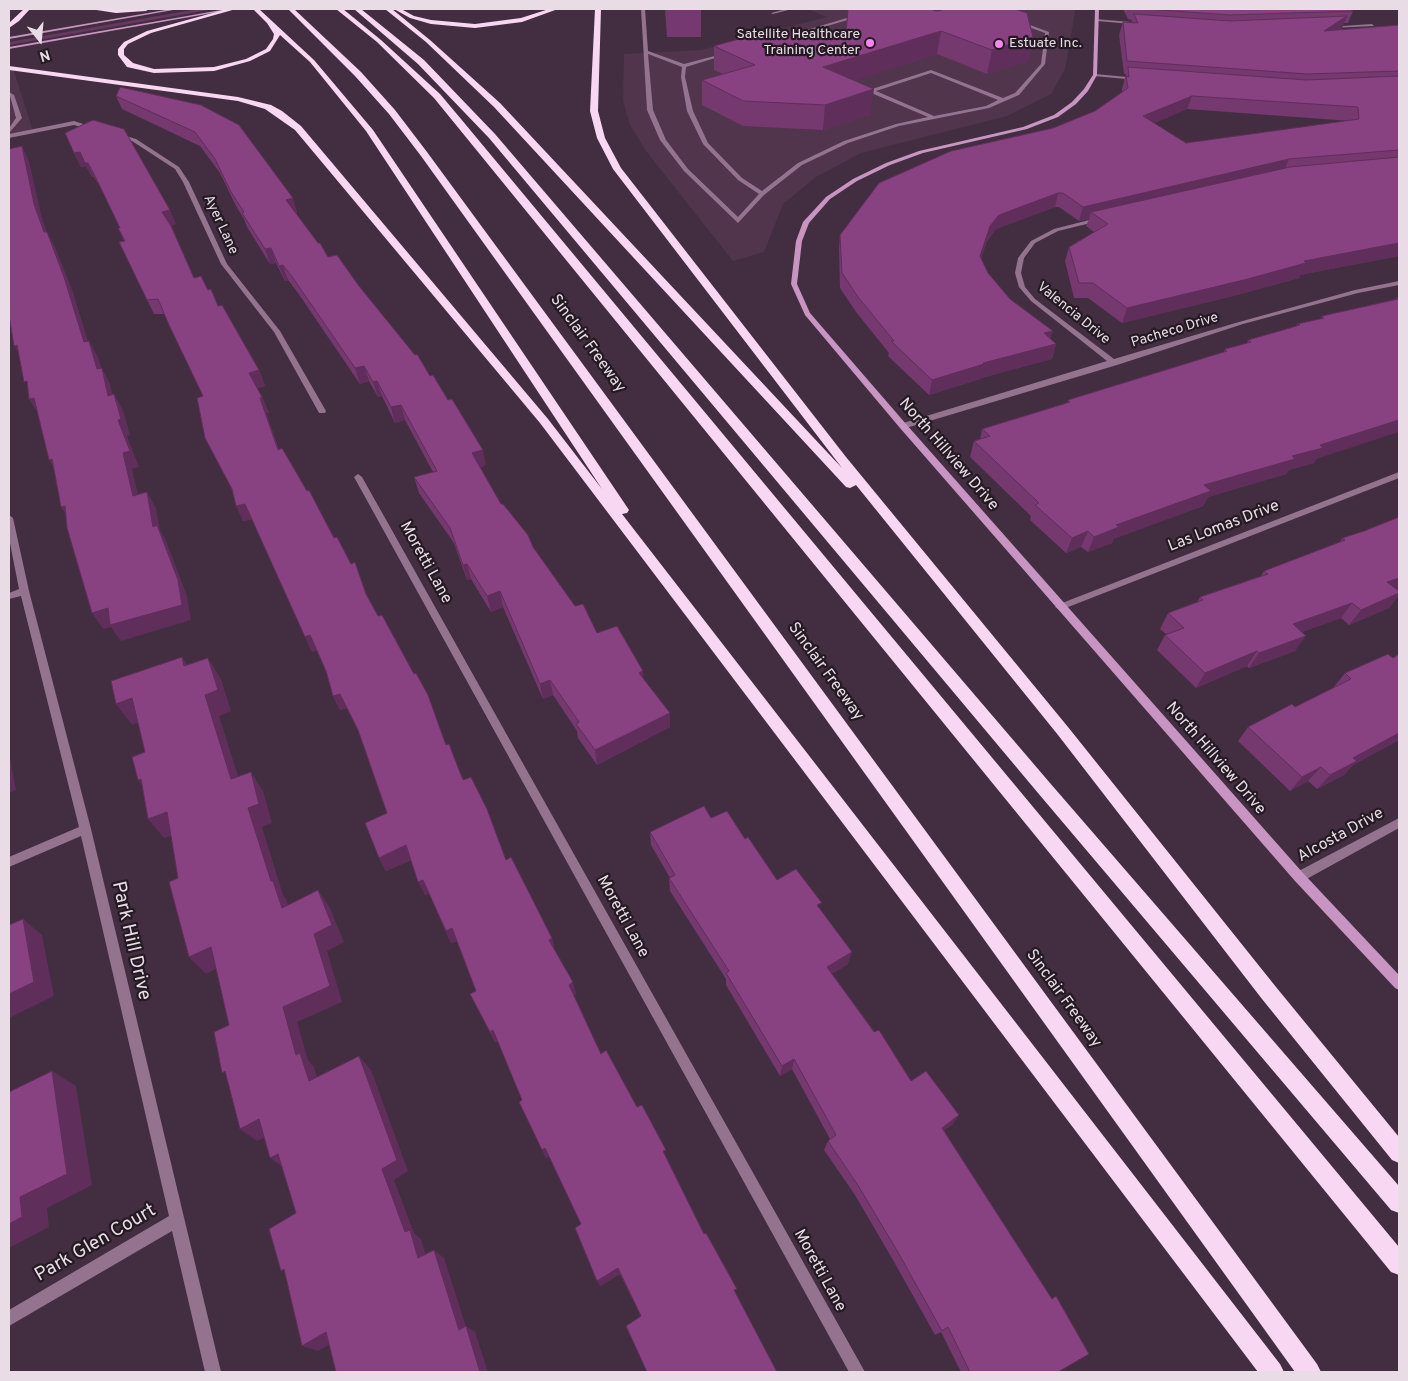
<!DOCTYPE html>
<style>
body{margin:0}
#map{position:relative;width:1408px;height:1381px;overflow:hidden;background:#432e41;font-family:Overpass,sans-serif}
canvas{display:block}
.frame{position:absolute;inset:0;border:10px solid #eadce7;pointer-events:none}
.north{position:absolute;left:15px;top:15px;width:50px;height:50px;-webkit-text-stroke:4px #241a23;paint-order:stroke;rotate:163deg;font-size:14px;font-weight:700;line-height:20px;text-align:center;color:#eadce7}
.north::after{content:'';display:block;margin:auto;width:18px;height:22px;background:#eadce7;clip-path:polygon(50% 0,100% 100%,50% 72%,0 100%)}
</style>
<div id="map">
<canvas width="1408" height="1381"></canvas>
<div class="frame"></div>
<div class="north">N</div>
</div>
<script>
const ctx = document.querySelector('canvas').getContext('2d');
ctx.lineJoin = 'round';
function fillPath(path, color) {
  ctx.fillStyle = color;
  ctx.fill(path, 'evenodd');
}
function poly(rows) {
  const path = new Path2D();
  for (const r of rows) {
    path.moveTo(r[0], r[1]);
    for (let i = 2; i < r.length; i += 2) path.lineTo(r[i], r[i + 1]);
  }
  return path;
}
function stroke(path, color, width, dash) {
  ctx.strokeStyle = color;
  ctx.lineWidth = width;
  ctx.lineCap = dash ? 'butt' : 'round';
  ctx.setLineDash(dash || []);
  ctx.stroke(path);
}
function drawText(font, color, halo, rows, align = 'center') {
  ctx.font = font + ' Overpass,sans-serif';
  ctx.lineWidth = 4.5;
  ctx.setLineDash([]);
  ctx.textBaseline = 'middle';
  ctx.strokeStyle = halo;
  ctx.fillStyle = color;
  for (const [text, x, y, turn = 0] of rows) {
    ctx.save();
    ctx.translate(x, y);
    ctx.rotate((+turn || 0) * Math.PI / 180);
    ctx.textAlign = isNaN(turn) ? turn : align;
    if (halo) ctx.strokeText(text, 0, 0);
    ctx.fillText(text, 0, 0);
    ctx.restore();
  }
}
const built = poly([
 [807,9,1075,9,1074,18,1065,69,1051,94,1007,116,861,153,816,177,783,204,764,252,733,261,646,151,630,125,623,101,624,54,701,50,827,17],
 [9,68,13,68,33,131,9,136]
]);
const green = poly([
 [198,9,214,9,9,45,9,42]
]);
const lane = poly([
 [641,9,645,9,648,51,684,64,726,53,728,54,686,67,685,77,693,111,708,143,742,178,762,191,798,163,844,141,896,124,928,117,869,92,869,90,931,70,1003,98,1015,93,1041,64,1045,33,1015,22,1019,21,1049,32,1045,64,1019,95,989,108,899,126,848,143,802,165,764,195,738,223,684,171,660,140,647,110,641,9],
 [648,54,682,67,681,77,687,111,703,144,738,180,759,194,738,217,688,169,666,140,653,110,648,54],
 [931,73,998,100,986,106,934,116,876,91,931,73],
 [786,9,792,9,773,14,771,13,786,9],
 [857,15,861,16,790,37,786,36,857,15],
 [9,92,14,95,22,118,9,133,9,128,16,118,9,92]
]);
const street = poly([
 [1095,19,1143,23,1145,24,1143,25,1097,21,1095,19],
 [1372,24,1374,26,1330,28,1328,27,1372,24],
 [1095,74,1138,78,1140,79,1138,80,1093,76,1095,74],
 [74,121,98,129,95,131,74,125,9,138,9,134,74,121],
 [116,133,136,139,179,167,189,182,227,264,280,331,326,411,325,413,319,413,318,411,274,332,221,264,183,182,175,169,132,141,114,136,113,135,116,133],
 [1101,217,1103,218,1103,220,1058,231,1035,243,1024,258,1021,273,1025,287,1035,299,1114,359,1239,322,1355,290,1399,281,1399,285,1358,293,1243,324,1117,365,906,428,900,428,900,424,1107,361,1031,301,1019,287,1015,273,1018,258,1031,241,1054,229,1101,217],
 [1399,472,1399,478,1063,609,1060,610,1055,607,1057,605,1399,472],
 [358,474,362,477,865,1372,849,1372,354,477,358,474],
 [9,515,13,518,29,591,91,829,221,1372,205,1372,172,1231,9,1326,9,1310,169,1216,81,836,9,867,9,857,79,827,21,596,9,599,9,593,19,589,9,538,9,515],
 [1399,818,1399,828,1303,881,1299,882,1295,881,1293,877,1295,873,1399,818]
]);
const secondary = poly([
 [171,9,179,9,9,39,9,37,171,9],
 [227,9,235,9,9,49,9,47,227,9],
 [1095,9,1099,9,1097,75,1088,91,1076,104,1058,117,1027,129,923,153,890,165,857,181,830,199,809,223,802,241,797,284,810,313,906,424,1303,873,1399,975,1399,990,1395,988,1295,881,900,428,805,315,791,284,796,241,803,222,826,197,853,179,886,163,919,151,1023,127,1054,115,1072,102,1084,89,1093,75,1095,9]
]);
const highway = poly([
 [24,9,30,9,19,21,9,28,9,23,24,9],
 [90,9,149,9,146,11,116,13,90,9],
 [227,9,236,9,151,33,128,44,124,49,124,55,133,63,154,69,214,67,246,59,266,49,273,39,274,34,267,23,253,9,259,9,314,60,373,130,627,507,629,510,627,513,622,514,1280,1364,1284,1372,1258,1372,540,423,295,130,265,109,238,101,9,70,9,66,238,97,271,105,282,111,301,126,548,419,602,489,366,131,310,62,280,35,270,51,250,61,214,71,154,73,127,67,118,55,118,49,124,42,147,31,227,9],
 [288,9,294,9,361,72,395,110,427,152,1317,1364,1321,1372,1295,1372,421,156,389,114,355,76,288,9],
 [336,9,343,9,381,40,440,94,461,119,1399,1247,1399,1275,1391,1272,434,98,377,42,336,9],
 [354,9,361,9,424,60,495,134,1050,783,1399,1186,1399,1213,1391,1210,1038,793,489,138,418,64,354,9],
 [385,9,392,9,430,40,500,103,842,468,613,169,597,138,590,111,595,9,601,9,598,111,605,138,621,168,846,457,1068,727,1276,987,1399,1137,1399,1163,1392,1160,1262,999,1058,735,856,485,850,488,846,487,494,107,426,42,385,9],
 [394,9,401,9,414,16,431,20,475,24,521,18,549,9,558,9,522,22,475,28,431,24,410,18,394,9]
]);
const wall = poly([
 [665,9,701,9,701,37,667,37],
 [848,9,937,11,1033,37,1028,61,987,74,937,54,855,80,871,114,823,130,743,126,702,105,702,80,723,74,714,70,714,46,845,34],
 [1123,9,1349,9,1353,11,1348,23,1344,23,1342,28,1339,30,1399,25,1399,256,1346,266,1300,275,1299,278,1237,295,1122,323,1088,298,1074,298,1065,261,1069,247,1094,232,1086,226,1089,219,1079,221,1059,207,1055,207,996,229,987,241,981,258,988,273,1010,299,1056,344,1052,359,981,378,980,379,929,395,888,356,889,353,856,312,840,288,839,249,840,235,1053,128,1095,111,1122,92,1122,89,1126,74,1124,74,1119,35,1123,22,1131,23,1132,20,1128,19],
 [1187,109,1351,121,1186,143,1154,123],
 [116,96,201,105,297,212,296,213,328,257,486,465,480,467,501,504,575,606,597,633,644,680,670,713,670,727,597,765,578,738,577,731,553,695,543,699,503,607,491,612,471,579,467,580,454,543,419,493,414,477,433,472,405,420,395,423,382,396,378,397,369,381,360,384,298,293,288,280,285,281,276,263,270,264,247,227,244,219,236,206,220,173,200,146,122,109],
 [74,153,176,224,171,225,194,278,218,306,259,370,265,386,257,388,262,397,269,413,266,413,279,450,334,538,368,597,506,860,552,938,555,951,576,994,573,995,641,1316,620,1274,600,1286,581,1224,549,1156,546,1158,498,1041,495,1042,470,994,476,991,457,941,451,943,429,893,425,895,411,860,386,871,379,858,387,813,359,732,347,708,340,710,333,696,326,671,317,650,312,652,252,519,243,521,233,491,205,438,203,396,164,314,154,314,119,242,124,241,118,228,120,228,101,188,94,177,92,177,86,166,81,167],
 [1399,297,1314,463,1289,470,1286,474,1208,497,1203,506,1113,539,1112,543,1088,552,1081,547,1066,553,1030,520,1031,516,970,457,974,441,980,440,982,429,1067,403,1068,400,1224,352,1225,349,1247,343,1248,340,1296,327,1297,324,1321,319,1322,316,1396,299,1396,298],
 [1342,538,1399,589,1397,590,1399,591,1399,595,1389,608,1349,625,1341,618,1302,632,1295,651,1249,668,1247,666,1196,688,1157,650,1165,635,1167,635,1160,629,1168,613,1197,602,1200,597,1261,576,1264,571,1340,542],
 [1399,654,1399,740,1353,765,1344,775,1317,789,1308,781,1290,791,1238,741,1248,727,1295,707,1333,688,1345,673,1393,658],
 [711,818,745,839,777,880,820,909,848,964,832,974,911,1081,953,1124,944,1130,1058,1372,961,1372,941,1332,935,1335,893,1260,855,1195,824,1150,828,1141,830,1139,792,1069,780,1076,726,985,726,979,670,891,669,878,670,878,651,845,650,832]
]);
const shadedWall = poly([
 [1347,16,1342,28,1318,44,1324,31],
 [941,31,937,54,821,91,823,67],
 [1033,37,1028,61,987,74,992,50],
 [874,89,871,114,823,130,825,105],
 [1192,96,1187,109,1139,130,1143,116],
 [22,146,29,161,42,218,52,248,44,232,34,204],
 [80,152,88,163,94,177,92,177,86,166,81,167,74,153],
 [1289,159,1283,173,1091,212,1089,219,1079,221,1083,207],
 [1058,193,1055,207,996,229,987,241,977,271,980,256,990,226,999,215],
 [293,198,297,212,291,214,286,200],
 [170,210,176,224,168,226,162,212],
 [47,232,55,247,73,292,93,358,84,342],
 [1399,243,1399,256,1346,266,1300,275,1299,278,1237,295,1122,323,1127,308,1304,261],
 [271,248,276,263,270,264,265,249],
 [283,265,288,280,285,281,279,266],
 [1053,331,1048,346,1056,344,1052,359,981,378,980,379,929,395,932,380,983,363,1044,333],
 [89,341,98,357,105,380,102,368,110,384,117,411,108,396,97,369],
 [17,345,24,361,14,346],
 [364,366,369,381,360,384,355,368],
 [259,370,265,386,255,388,249,373],
 [377,381,382,396,378,397,373,382],
 [114,394,123,410,130,435,127,436,139,467,132,469,142,512,133,496,123,453],
 [262,397,269,413,266,413,284,465,278,450,260,398],
 [34,398,39,415,29,399],
 [401,405,405,420,395,423,391,407],
 [1399,412,1399,432,1316,459,1314,463,1289,470,1286,474,1208,497,1203,506,1113,539,1112,543,1088,552,1094,537,1116,525,1204,485,1292,456,1320,445],
 [483,450,486,465,475,469,472,453],
 [52,459,59,476,49,460],
 [147,492,156,508,160,530,166,541,187,596,191,620,121,641,111,627,103,629,92,613,153,527],
 [245,504,253,519,243,521,236,506],
 [65,506,71,523,61,507],
 [1088,531,1081,547,1066,553,1072,538],
 [467,564,471,579,467,580,463,565],
 [1399,578,1399,589,1375,597,1387,582],
 [500,591,503,607,491,612,487,596],
 [1399,593,1399,595,1389,608,1349,625,1361,610],
 [1352,603,1341,618,1282,639,1293,624],
 [310,635,317,650,312,652,305,637],
 [1306,636,1295,651,1249,668,1259,653],
 [1257,651,1247,666,1196,688,1205,673],
 [182,657,195,678,184,666],
 [208,658,221,679,231,711,219,716,245,798,231,779,205,695],
 [643,671,644,686,639,673],
 [550,680,553,695,543,699,540,684],
 [340,694,347,708,340,710,333,696],
 [132,698,147,719,132,725,116,704],
 [670,713,670,727,597,765,595,750],
 [1399,733,1399,740,1353,765,1344,775,1317,789,1330,775,1353,758],
 [9,757,10,758,16,790,9,793],
 [1321,767,1308,781,1290,791,1302,777],
 [251,772,263,791,272,823,262,827,283,895,286,899,296,925,282,908,271,881,248,808],
 [141,779,154,800,138,780],
 [167,812,182,832,164,838,148,819],
 [406,845,413,859,386,871,379,858],
 [423,880,430,893,425,895,418,882],
 [318,890,330,908,344,942,327,951,342,1002,297,1022,308,1060,314,1067,323,1095,309,1081,296,1055,283,1007,314,934],
 [23,919,42,935,54,996,9,1018,9,994],
 [452,928,458,940,451,943,446,931],
 [552,938,555,951,552,952,549,940],
 [211,947,227,963,206,974,189,957],
 [852,952,848,964,824,979,827,967],
 [573,982,576,994,572,996,569,985],
 [493,1030,499,1040,495,1042,490,1032],
 [359,1056,371,1070,408,1171,394,1180,414,1233,421,1239,429,1266,418,1258,405,1232,382,1169],
 [794,1059,792,1069,780,1076,782,1066],
 [52,1071,76,1086,92,1185,47,1208,49,1227,9,1248,9,1224,20,1197],
 [959,1115,953,1124,936,1136,942,1128],
 [259,1119,275,1132,257,1141,240,1129],
 [545,1148,549,1156,546,1158,542,1150],
 [278,1154,286,1169,270,1158],
 [434,1250,444,1258,469,1336,459,1330],
 [618,1268,620,1274,600,1286,597,1281],
 [466,1326,475,1332,488,1372,480,1372],
 [326,1332,342,1338,318,1351,302,1346]
]);
const building = poly([
 [848,9,930,9,937,11,946,9,1015,9,1027,13,1033,37,992,50,941,31,823,67,874,89,825,105,743,101,702,80,755,65,714,46,768,31,846,34,848,9],
 [1146,9,1349,9,1353,11,1230,15,1146,9],
 [1134,14,1230,21,1347,16,1324,31,1399,25,1399,71,1307,74,1127,61,1123,22,1138,23,1134,14],
 [1128,67,1306,80,1399,76,1399,150,1289,159,1083,207,1063,193,1058,193,999,215,990,226,980,256,988,273,1010,299,1053,331,1044,333,1056,344,983,363,984,364,932,380,891,341,894,341,858,297,842,273,840,235,879,183,951,151,1053,128,1095,111,1128,88,1126,76,1129,77,1128,67],
 [1192,96,1358,107,1359,119,1186,143,1143,116,1192,96],
 [120,87,201,105,239,125,293,198,286,200,318,243,320,243,328,257,337,255,359,286,415,355,417,354,430,376,433,375,448,400,452,399,483,450,472,453,501,504,503,504,528,535,533,547,575,606,583,604,597,633,617,626,643,671,639,673,670,713,595,750,576,724,579,722,550,680,540,684,500,591,487,596,467,564,463,565,450,528,414,477,437,471,401,405,391,407,377,381,373,382,364,366,355,368,293,278,283,265,279,266,271,248,265,249,242,213,244,212,231,192,215,159,195,132,116,96,120,87],
 [93,120,124,129,170,210,162,212,171,226,194,278,201,276,208,290,211,289,218,306,222,305,259,370,249,373,262,397,260,398,278,450,282,448,307,491,309,490,334,538,337,537,351,564,355,562,366,594,378,616,382,615,414,674,416,673,428,695,446,745,449,744,463,780,471,777,487,809,506,860,511,857,552,938,549,940,573,982,569,985,601,1054,606,1050,637,1107,642,1105,666,1150,663,1151,704,1234,706,1233,737,1289,734,1290,777,1372,647,1372,626,1326,641,1316,618,1268,597,1281,575,1228,581,1224,545,1148,542,1150,519,1102,522,1100,493,1030,490,1032,470,994,476,991,452,928,446,931,423,880,418,882,406,845,379,858,365,823,387,813,358,730,340,694,333,696,326,671,310,635,305,637,245,504,236,506,232,489,205,438,197,398,203,396,169,325,158,299,147,300,119,242,125,241,118,228,120,228,94,174,88,163,85,163,80,152,74,153,65,133,93,120],
 [22,146,34,204,44,232,47,232,64,277,84,342,89,341,97,369,102,368,108,396,114,394,121,419,118,420,130,451,123,453,133,496,147,492,153,527,157,525,178,580,182,605,110,625,108,608,92,613,67,528,65,506,61,507,52,459,49,460,34,398,29,399,27,381,24,382,17,345,14,346,9,315,9,149,22,146],
 [1399,157,1399,243,1304,261,1306,263,1244,280,1127,308,1093,283,1079,283,1069,247,1108,224,1091,212,1290,167,1399,157],
 [1399,297,1399,420,1320,445,1323,448,1292,456,1295,459,1204,485,1211,491,1116,525,1119,527,1094,537,1088,531,1072,538,1035,505,1039,503,974,441,990,436,982,429,1070,402,1068,400,1227,351,1225,349,1251,342,1248,340,1300,325,1297,324,1324,318,1322,316,1398,299,1396,298,1399,297],
 [1399,517,1399,578,1387,582,1399,591,1399,593,1361,610,1352,603,1293,624,1306,636,1259,653,1257,651,1205,673,1165,635,1184,628,1168,613,1203,600,1200,597,1268,574,1264,571,1345,540,1342,538,1364,531,1399,517],
 [1388,654,1393,658,1399,654,1399,733,1353,758,1357,761,1330,775,1321,767,1302,777,1248,727,1292,704,1295,707,1351,679,1345,673,1388,654],
 [182,657,184,666,208,658,218,690,205,695,231,779,251,772,259,804,248,808,271,881,273,881,282,908,318,890,332,925,314,934,330,986,283,1007,296,1055,300,1053,309,1081,359,1056,397,1160,382,1169,405,1232,410,1230,418,1258,434,1250,459,1330,466,1326,480,1372,336,1372,326,1332,302,1346,284,1269,281,1271,269,1229,296,1213,278,1154,270,1158,259,1119,240,1129,225,1071,222,1073,214,1032,229,1025,211,947,189,957,169,882,178,878,167,812,148,819,141,779,138,780,132,757,145,752,132,698,116,704,111,681,182,657],
 [704,806,711,818,727,811,745,839,748,837,777,880,796,869,822,903,817,905,852,952,827,967,874,1032,879,1030,911,1081,926,1071,959,1115,942,1128,1052,1299,1056,1296,1089,1354,1058,1372,970,1372,948,1327,942,1331,899,1254,859,1187,828,1141,836,1135,794,1059,782,1066,726,973,729,971,669,878,675,875,650,832,704,806],
 [23,919,34,982,9,994,9,925,23,919],
 [52,1071,67,1174,20,1197,22,1217,9,1224,9,1092,52,1071]
]);
const markers = [
 [870,43,5,"#f788ec"],
 [999,44,5,"#f788ec"]
];
const farPoinames = [
 ["Satellite Healthcare",860,35],
 ["Training Center",860,51],
 ["Estuate Inc.",1009,44,"left"]
];
const farStreetnames = [
 ["Ayer Lane",220,225,65],
 ["Valencia Drive",1073,314,39],
 ["Pacheco Drive",1175,331,-17]
];
const streetNames = [
 ["Sinclair Freeway",587,344,54],
 ["North Hillview Drive",948,455,49],
 ["Las Lomas Drive",1224,527,-21],
 ["Moretti Lane",425,563,61],
 ["Sinclair Freeway",825,672,54],
 ["North Hillview Drive",1215,759,49],
 ["Alcosta Drive",1341,836,-29],
 ["Moretti Lane",622,917,61],
 ["Sinclair Freeway",1063,999,54],
 ["Moretti Lane",819,1271,61]
];
const nearStreetnames = [
 ["Park Hill Drive",130,941,77],
 ["Park Glen Court",96,1244,-30]
];
fillPath(built, '#50354c');
fillPath(green, '#673962');
fillPath(lane, '#94738f');
fillPath(street, '#94738f');
fillPath(secondary, '#c894c1');
fillPath(highway, '#f8d7f3');
fillPath(wall, '#75386f');
fillPath(shadedWall, '#5f2e5a');
fillPath(building, '#884181');
stroke(building, '#5f2e5a', 1);
for (const [x, y, r, color] of markers) {
  const dot = new Path2D();
  dot.arc(x, y, r, 0, 2 * Math.PI);
  ctx.fillStyle = color;
  ctx.fill(dot);
  stroke(dot, '#241a23', 2);
}
drawText('14px', '#eadce7', '#241a23', farPoinames, 'right');
drawText('14px', '#eadce7', '#241a23', farStreetnames);
drawText('16px', '#eadce7', '#241a23', streetNames);
drawText('19px', '#eadce7', '#241a23', nearStreetnames);
</script>
